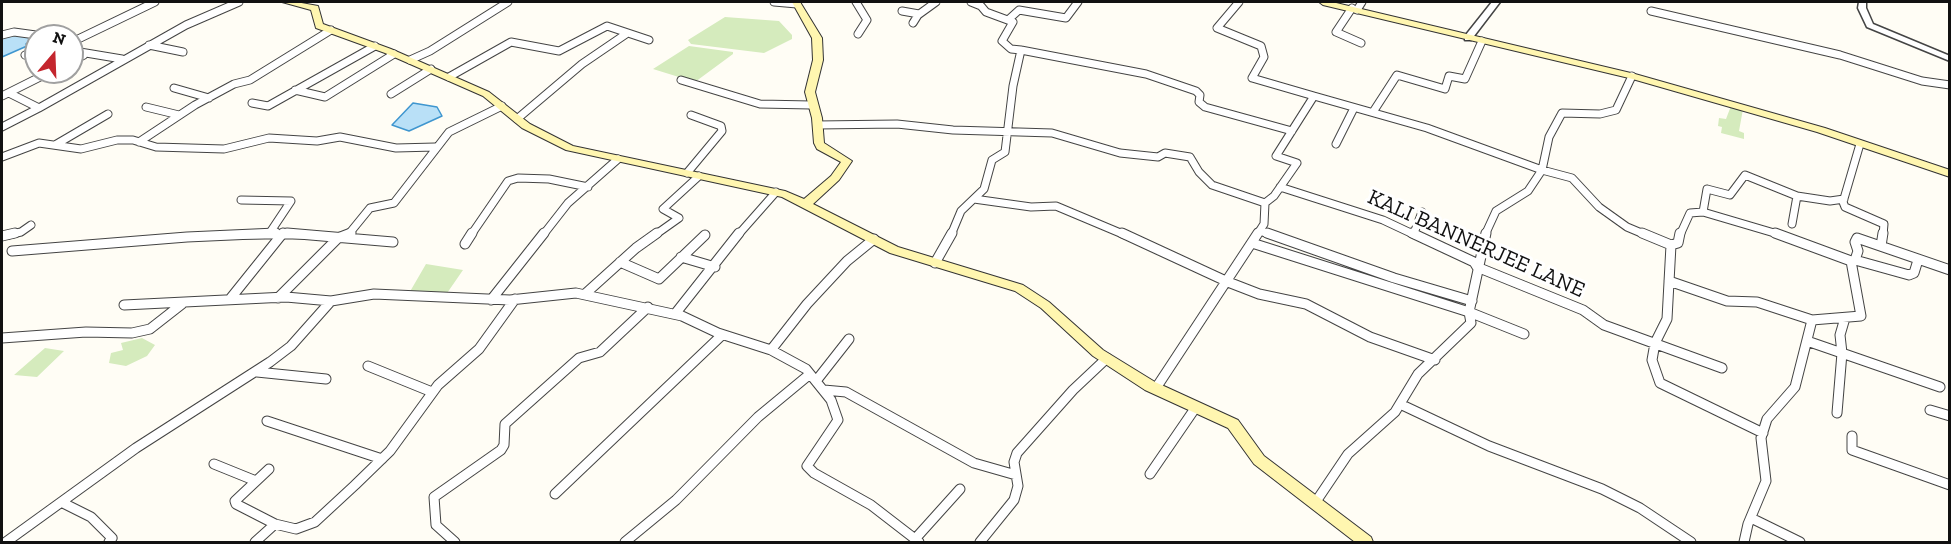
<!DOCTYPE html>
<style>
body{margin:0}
#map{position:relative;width:1951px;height:544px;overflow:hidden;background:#fffdf5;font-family:"Zilla Slab",serif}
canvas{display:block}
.frame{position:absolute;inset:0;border:3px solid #111;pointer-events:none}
.north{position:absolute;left:24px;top:24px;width:60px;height:60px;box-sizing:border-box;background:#fff;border:2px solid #a0a0a0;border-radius:50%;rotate:19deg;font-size:16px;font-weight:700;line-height:24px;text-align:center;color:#111}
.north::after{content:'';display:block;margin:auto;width:21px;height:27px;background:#c4262e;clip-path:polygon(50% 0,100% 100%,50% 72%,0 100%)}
</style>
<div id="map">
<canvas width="1951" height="544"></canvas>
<div class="frame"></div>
<div class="north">N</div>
</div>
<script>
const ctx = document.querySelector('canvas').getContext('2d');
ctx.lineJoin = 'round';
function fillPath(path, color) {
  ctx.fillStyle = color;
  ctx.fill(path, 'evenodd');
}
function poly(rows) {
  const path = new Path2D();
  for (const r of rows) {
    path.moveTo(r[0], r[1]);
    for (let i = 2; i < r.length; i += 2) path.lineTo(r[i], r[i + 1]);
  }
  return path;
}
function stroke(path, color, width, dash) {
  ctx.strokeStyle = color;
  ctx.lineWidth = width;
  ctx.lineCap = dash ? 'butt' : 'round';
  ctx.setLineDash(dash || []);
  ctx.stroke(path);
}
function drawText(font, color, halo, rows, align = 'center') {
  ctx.font = font + ' "Zilla Slab",serif';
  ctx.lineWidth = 6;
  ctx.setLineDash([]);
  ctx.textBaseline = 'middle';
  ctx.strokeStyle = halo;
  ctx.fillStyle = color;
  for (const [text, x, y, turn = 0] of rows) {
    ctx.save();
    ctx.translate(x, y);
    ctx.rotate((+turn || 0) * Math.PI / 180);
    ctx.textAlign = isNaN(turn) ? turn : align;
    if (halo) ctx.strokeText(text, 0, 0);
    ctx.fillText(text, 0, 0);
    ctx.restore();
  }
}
const green = poly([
 [725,17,779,21,792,35,792,39,764,53,691,44,688,40],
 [689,46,733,52,733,54,695,82,653,69],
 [1731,106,1743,109,1739,131,1744,133,1744,139,1721,133,1722,127,1718,126,1719,118,1726,119],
 [426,264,463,270,443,299,408,295],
 [142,338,155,345,147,356,126,366,109,363,111,353,123,350,121,343],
 [45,348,64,351,37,377,14,375]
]);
const water = poly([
 [8,34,36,38,26,44,27,46,2,57,2,36,8,34],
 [413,103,437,107,442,116,409,131,392,125,413,103]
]);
const minorFar1 = poly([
 [774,2,797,4],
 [856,2,867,20,858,34],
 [1239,2,1217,28,1261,46,1264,57,1252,78,1314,96,1276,156,1297,163,1274,196,1265,203,1264,224,1257,235],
 [1352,8,1336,32,1361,43],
 [1357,10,1362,2],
 [902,11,919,14],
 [1651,11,1840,55,1922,81,1950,85],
 [1008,20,1019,10,1066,18,1078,2],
 [913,23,918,15,936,2],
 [2,35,14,32,43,36],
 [72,42,155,2],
 [149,45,183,52],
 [72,50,84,55,72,61],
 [1021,50,1146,74,1196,91,1200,95,1199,102,1205,107,1292,131],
 [80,52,122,59],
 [25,55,36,50],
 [410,60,430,51,508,2],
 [449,77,511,42,559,51,607,26,649,40],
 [681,80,760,104,811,105],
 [174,88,209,98],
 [295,90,325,97,394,54],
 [391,94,431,69],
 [2,96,50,72],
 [1314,96,1427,128,1542,170,1549,137,1562,113,1600,114,1616,110,1632,76],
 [252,103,268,106,375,46],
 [146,107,179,115],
 [39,108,186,25,239,2],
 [1373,112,1397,75,1445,89,1449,76,1465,79,1482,41],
 [517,119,582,64,626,34],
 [817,125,897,124,953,130,1052,133,1120,153,1158,157,1165,153,1190,157,1199,172,1212,185,1265,203],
 [2,127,39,108,9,93],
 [139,142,195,105,234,84,250,80,331,30],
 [1336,144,1354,108],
 [1860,144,1843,202,1845,207,1884,224,1883,235],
 [55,145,108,114],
 [2,157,39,143,81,149,117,140,133,140,156,147,224,149,269,138,317,141,340,137,396,148,435,147],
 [687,173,722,131,721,126,691,115],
 [1280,187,1383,220,1415,235],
 [974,199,1031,207,1056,206,1125,235],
 [241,200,291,201,269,234],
 [1703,212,1707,189,1730,195,1745,175,1797,196,1830,201,1844,199],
 [1792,224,1797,196],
 [1260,231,1271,235],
 [1414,233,1422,212],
 [8,235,21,232,31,225],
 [240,235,305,235],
 [282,235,283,233],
 [348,235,370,208,394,203,449,132,502,106],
 [471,235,508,181,518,178,549,179,588,187],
 [543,235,568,203,618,159],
 [655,235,679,218,663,209,699,176],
 [738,235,776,192],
 [951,235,961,211,984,189,992,160,1005,152,1013,86,1021,50,1011,49,1002,41,1013,22,986,12,981,6,971,2],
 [1485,235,1496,211,1528,191,1542,170,1572,178,1599,207,1627,227,1646,235],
 [1680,235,1690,213,1703,212,1781,235]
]);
const minor = poly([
 [287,233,393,242],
 [1122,233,1228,282,1259,294,1306,304,1370,337,1435,360],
 [1267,233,1394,278,1472,301],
 [1412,233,1474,262,1477,267,1583,310,1604,325,1722,368],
 [1642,233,1671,245,1667,319,1655,343,1652,360,1660,383,1763,433],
 [1775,233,1851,261],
 [2,236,15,233],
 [1252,243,1469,312,1524,334],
 [465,244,472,233],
 [1671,245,1678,243,1680,233],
 [1881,246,1883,233],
 [12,251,187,237,276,233],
 [681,257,715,267],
 [1855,260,1909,275,1914,273,1918,260],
 [1851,261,1855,260,1858,251,1855,242,1857,238,1950,270],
 [620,262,659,279,705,235],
 [935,263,952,233],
 [1669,281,1727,301,1757,302,1812,320,1795,387,1767,419,1761,438,1766,481,1748,524,1744,542],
 [585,294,636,248,657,233],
 [278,298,338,238,351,233],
 [230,299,283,233],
 [491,300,544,233],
 [124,305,286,297,331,301,374,294,510,300,576,293,682,316,718,333,771,350,806,369,831,400,838,420,807,466,814,473,871,505,919,542],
 [675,314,739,233],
 [1812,320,1861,316,1851,261],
 [2,338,86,332,132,333,150,329,182,304],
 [1807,341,1940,387],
 [771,350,807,304,847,261,874,239],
 [368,366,432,392],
 [257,372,326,379],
 [816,381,849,339],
 [1156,388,1258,233],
 [824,390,846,392,974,463,1016,475],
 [1400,404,1489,446,1602,489,1640,508,1691,542],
 [1930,410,1950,416],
 [1837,413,1842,353,1840,335,1845,318],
 [267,421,382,459],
 [1852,436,1852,450,1950,485],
 [214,464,256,481],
 [269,469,235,501,236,504,275,524],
 [1150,474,1196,407],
 [555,494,722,335],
 [63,503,91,517,112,538,109,542],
 [1315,503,1348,454,1395,412,1418,374,1471,323,1469,312,1486,233],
 [1751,518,1800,542],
 [915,539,960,489],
 [6,542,136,448,270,362,291,346,331,301],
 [255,542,275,524,296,529,315,522,355,485,390,451,438,385,479,349,515,299],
 [455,542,436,525,434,497,501,450,504,445,505,424,579,358,600,352,648,307],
 [625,542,676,500,758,417,810,374],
 [980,542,1014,500,1018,486,1014,462,1017,453,1073,390,1107,358]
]);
const tertiary = poly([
 [1492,2,1500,2,1471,40,1465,40,1465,36,1492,2],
 [1859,2,1866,2,1866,8,1873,24,1950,56,1950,61,1867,27,1858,8,1859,2]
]);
const secondary = poly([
 [282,2,296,2,318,6,323,24,391,49,489,92,530,124,573,146,785,191,804,199,831,176,841,162,817,149,814,143,812,118,805,92,813,60,812,38,792,2,800,2,822,38,823,60,815,92,822,118,824,143,852,161,839,180,813,204,898,247,1023,285,1049,302,1103,350,1155,382,1238,420,1264,456,1371,537,1373,542,1355,542,1254,464,1228,428,1145,390,1093,356,1041,308,1015,291,890,253,782,197,566,150,522,128,483,96,385,53,316,28,311,10,282,2],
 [1319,2,1332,2,1635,74,1825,128,1950,170,1950,177,1817,132,1629,78,1323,5,1319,2]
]);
const streetNames = [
 ["KALI BANNERJEE LANE",1476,244,24]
];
fillPath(green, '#d5ebbd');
fillPath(water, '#b9e0f7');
stroke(water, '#3f96cf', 1.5);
stroke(minorFar1, '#444', 9);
stroke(minor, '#444', 11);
stroke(tertiary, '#444', 3);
stroke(secondary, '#333', 2);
stroke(minorFar1, '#fff', 7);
stroke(minor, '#fff', 9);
fillPath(tertiary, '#fff');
fillPath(secondary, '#fff6b0');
drawText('22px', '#111', '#fff', streetNames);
</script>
